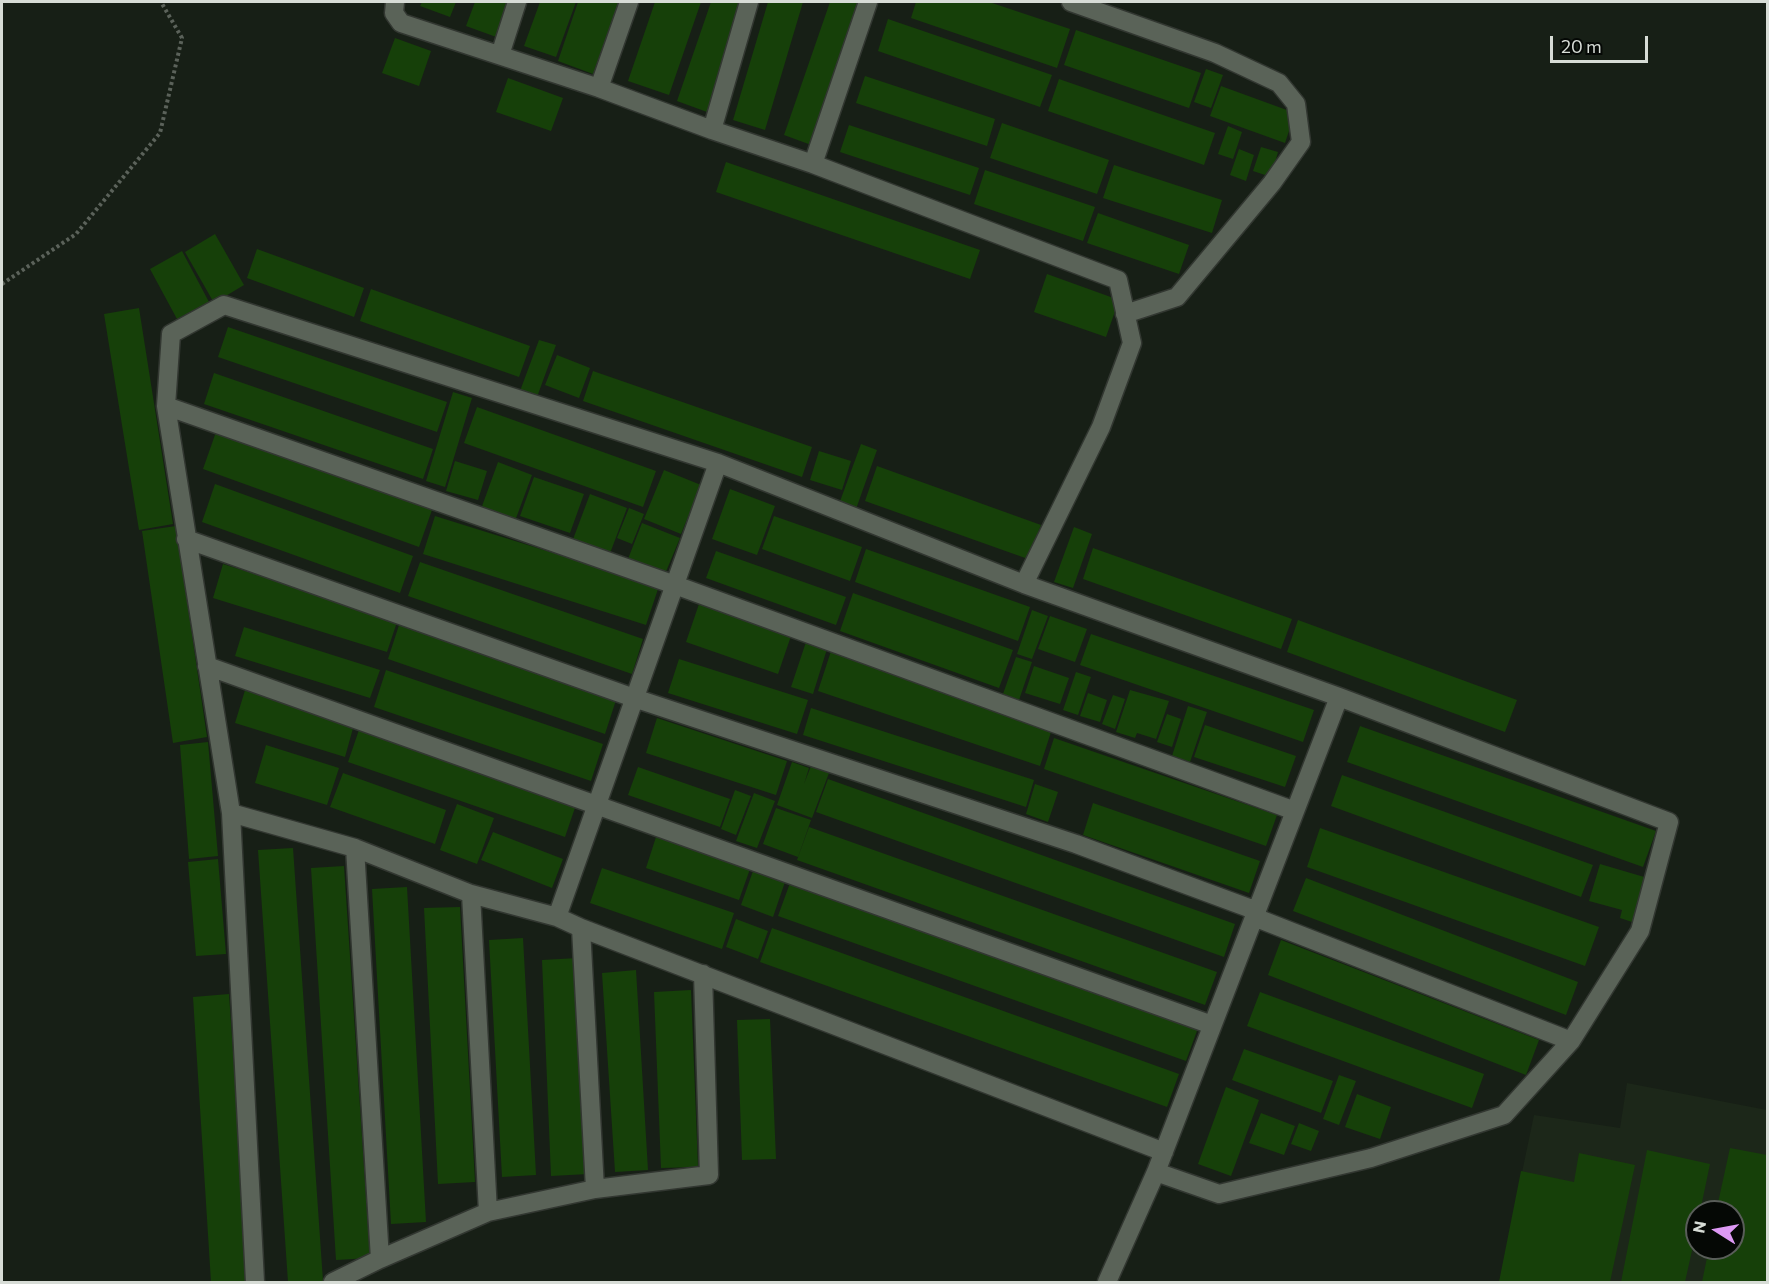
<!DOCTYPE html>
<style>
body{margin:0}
#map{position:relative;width:1769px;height:1284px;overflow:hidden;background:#171f16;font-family:Commissioner,sans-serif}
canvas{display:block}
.frame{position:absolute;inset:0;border:3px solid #d7dcd6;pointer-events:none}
.north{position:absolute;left:1685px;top:1200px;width:60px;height:60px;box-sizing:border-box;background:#050805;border:2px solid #595d59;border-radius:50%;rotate:281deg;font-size:16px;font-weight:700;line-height:24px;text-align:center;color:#d7dcd6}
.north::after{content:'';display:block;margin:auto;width:21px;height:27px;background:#dd99f4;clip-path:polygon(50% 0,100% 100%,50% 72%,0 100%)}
.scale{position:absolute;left:1550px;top:36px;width:98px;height:27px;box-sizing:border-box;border:3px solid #d7dcd6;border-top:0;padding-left:8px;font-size:18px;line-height:21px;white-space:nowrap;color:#d7dcd6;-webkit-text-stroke:4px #050805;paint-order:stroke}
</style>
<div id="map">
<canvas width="1769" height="1284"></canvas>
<div class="frame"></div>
<div class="north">N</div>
<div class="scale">20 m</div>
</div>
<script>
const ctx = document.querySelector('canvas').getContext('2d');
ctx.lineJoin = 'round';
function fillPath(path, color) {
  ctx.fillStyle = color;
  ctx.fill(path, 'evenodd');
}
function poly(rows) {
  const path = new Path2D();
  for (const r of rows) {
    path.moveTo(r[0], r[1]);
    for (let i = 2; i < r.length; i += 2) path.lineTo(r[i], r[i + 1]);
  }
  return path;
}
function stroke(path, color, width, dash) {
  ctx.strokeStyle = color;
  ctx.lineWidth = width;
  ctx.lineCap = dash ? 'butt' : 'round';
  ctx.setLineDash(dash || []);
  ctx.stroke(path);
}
const built = poly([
 [1627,1083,1767,1110,1767,1282,1499,1282,1534,1115,1620,1128],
 [1697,1212,1733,1212,1733,1248,1697,1248]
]);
const building = poly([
 [422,2,456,2,450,17,420,6],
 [475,2,512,2,499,38,466,26],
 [540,2,576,2,556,57,524,46],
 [578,2,619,2,593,74,558,61],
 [655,2,701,2,669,95,628,81],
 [711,2,745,2,707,112,677,101],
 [768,2,803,2,765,130,733,120],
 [830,2,865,2,814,146,784,135],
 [916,2,989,2,1070,29,1057,68,911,18],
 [888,19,1052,75,1040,107,878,51],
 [1076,30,1201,73,1189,108,1064,65],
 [395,38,431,51,419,86,382,73],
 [1206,69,1223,75,1211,108,1194,102],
 [865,76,995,119,987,146,856,103],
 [508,78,563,98,551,131,496,112],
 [1059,79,1215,133,1204,165,1048,111],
 [1221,86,1295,113,1285,143,1210,116],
 [1002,123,1109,160,1097,194,990,158],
 [849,125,979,168,970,195,840,152],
 [1228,126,1242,132,1233,159,1218,154],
 [1261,147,1278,152,1271,177,1253,171],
 [1239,149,1254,155,1246,181,1230,175],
 [726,162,980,250,970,279,716,192],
 [1114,165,1222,200,1212,233,1103,198],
 [985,170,1095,207,1083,241,974,204],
 [1098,213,1189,245,1179,274,1087,243],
 [215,234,244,285,214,303,185,252],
 [257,249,364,288,354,317,247,278],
 [182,251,209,302,177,319,150,269],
 [1047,274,1119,300,1106,337,1034,312],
 [371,289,530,346,519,377,360,321],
 [139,308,173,524,139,530,104,314],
 [228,327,447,402,437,432,218,357],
 [539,340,556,345,537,397,520,391],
 [557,355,590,368,579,398,545,385],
 [593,371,812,447,802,477,583,401],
 [214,373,433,449,423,479,204,404],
 [453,392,472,398,445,487,426,481],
 [477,407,656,471,643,507,464,443],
 [216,432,432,510,419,547,203,469],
 [861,444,877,450,856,509,839,504],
 [819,451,851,461,842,490,810,480],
 [455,461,487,471,478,500,446,491],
 [498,462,532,475,515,521,481,509],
 [877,466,1041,525,1028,559,865,501],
 [664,470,701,485,681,534,644,519],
 [534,477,584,494,570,533,520,516],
 [215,484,413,556,400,593,202,522],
 [730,489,775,506,757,555,712,539],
 [590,494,627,508,609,556,572,542],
 [629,508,644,514,632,544,617,538],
 [435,516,659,586,646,625,423,554],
 [774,516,862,547,850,581,762,549],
 [642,523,680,538,665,574,628,559],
 [176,526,207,737,173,743,142,531],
 [1074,527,1092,534,1073,588,1054,582],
 [1093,548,1292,619,1281,649,1083,579],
 [866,549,1030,607,1018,641,855,582],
 [716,551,846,597,836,625,706,578],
 [420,562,643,639,632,674,408,596],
 [223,564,398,619,387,652,213,598],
 [853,593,1013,650,999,688,840,631],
 [699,604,791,636,778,674,686,642],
 [1032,610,1048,616,1032,659,1017,654],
 [1050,616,1087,629,1075,662,1038,649],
 [1298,620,1517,700,1505,732,1287,652],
 [400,622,617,697,605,734,388,659],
 [244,627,380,670,370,698,235,656],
 [1091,634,1314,710,1303,742,1080,665],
 [806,642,827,649,813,694,791,687],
 [831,651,1053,726,1040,766,818,691],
 [1016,657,1032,662,1019,700,1003,694],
 [679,659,808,700,797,734,668,693],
 [1034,666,1069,678,1060,704,1025,693],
 [386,670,603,744,591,781,374,707],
 [1076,672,1091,677,1078,715,1063,710],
 [246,687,355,721,345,757,235,723],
 [1130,690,1169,701,1156,739,1137,733,1135,738,1116,732],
 [1088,693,1107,700,1100,722,1080,716],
 [1113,695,1125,699,1115,729,1102,724],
 [1188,706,1207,712,1190,762,1172,756],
 [811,708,1034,780,1026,807,803,735],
 [1167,714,1181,719,1172,747,1157,742],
 [657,718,787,761,776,795,646,753],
 [361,724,578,799,565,837,348,762],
 [1205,725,1296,756,1285,787,1194,757],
 [1360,726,1656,831,1643,867,1347,762],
 [1054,738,1277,815,1266,846,1044,769],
 [208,742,218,856,189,859,180,745],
 [266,745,339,768,327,805,255,783],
 [792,762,809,768,804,784,811,766,829,773,812,818,777,805],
 [638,767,730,799,720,827,628,795],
 [343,773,446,810,435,844,330,807],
 [1342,775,1593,865,1581,897,1331,806],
 [828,779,1235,924,1224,957,816,812],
 [1035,784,1058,792,1048,822,1026,814],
 [735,790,751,796,736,835,721,829],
 [754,793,775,801,757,848,736,841],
 [1093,803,1260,861,1249,893,1083,835],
 [457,804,494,818,477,864,440,850],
 [776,808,811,820,798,857,763,844],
 [809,827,1217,972,1205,1005,797,860],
 [1320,828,1599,927,1585,966,1307,867],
 [493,832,563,859,552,888,481,860],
 [656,837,750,869,739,900,646,868],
 [293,848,323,1281,300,1282,288,1282,258,850],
 [218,859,226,954,196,956,188,862],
 [1600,864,1651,879,1638,924,1620,918,1622,910,1589,901],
 [344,866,370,1258,336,1260,311,868],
 [602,868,734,913,722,949,590,903],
 [753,871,785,882,773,917,741,905],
 [1306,878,1578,982,1566,1015,1293,911],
 [790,883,1198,1028,1186,1061,778,916],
 [407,887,426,1222,391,1224,372,889],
 [460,907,475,1182,438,1184,424,908],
 [736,919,768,931,758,959,726,947],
 [772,928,1179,1074,1167,1107,760,962],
 [523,938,536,1175,502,1177,489,940],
 [1281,940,1539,1040,1526,1075,1268,975],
 [578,958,588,1174,551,1176,542,960],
 [636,970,648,1170,615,1172,602,973],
 [691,990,698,1167,661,1168,654,992],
 [1260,992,1484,1074,1472,1108,1247,1026],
 [229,994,240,1154,248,1282,211,1282,198,1076,193,997],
 [770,1019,776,1159,742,1160,737,1020],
 [1244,1049,1333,1081,1321,1113,1232,1080],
 [1339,1075,1356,1081,1339,1125,1323,1119],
 [1226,1087,1259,1100,1231,1176,1198,1164],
 [1357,1094,1391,1107,1380,1139,1345,1127],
 [1261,1113,1295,1126,1284,1155,1249,1143],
 [1299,1123,1319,1131,1311,1151,1291,1144],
 [1730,1148,1767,1155,1767,1282,1702,1282,1709,1248,1733,1248,1733,1212,1716,1212],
 [1647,1150,1710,1164,1700,1212,1697,1212,1697,1228,1685,1282,1621,1282],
 [1579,1153,1635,1165,1610,1282,1499,1282,1521,1171,1574,1182]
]);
const path = poly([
 [2,284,76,234,160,133,182,38,161,2]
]);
const street = poly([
 [395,2,394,13,401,23,599,88,712,130,813,164,1118,280,1132,343,1101,427,1024,584],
 [1071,2,1215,53,1279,83,1296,104,1301,142,1272,183,1177,297,1125,314],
 [500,55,517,2],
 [599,88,629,2],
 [712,130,749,2],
 [813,164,868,2],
 [166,406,675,585,1295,811],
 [186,539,634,698,1076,844,1257,911],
 [207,666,1212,1025],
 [231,813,355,848,471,894,557,917,581,928,1164,1152],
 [355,848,380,1259],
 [471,894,488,1212],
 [557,917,718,463],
 [1254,917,1571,1041],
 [581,928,595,1189],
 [255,1282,231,813,166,406,171,334,224,305,718,463,1024,584,1339,697,1669,822,1640,931,1571,1041,1504,1115,1371,1158,1219,1194,1156,1172],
 [333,1282,380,1259,488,1212,595,1189,709,1175,703,974],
 [1107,1282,1156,1172,1339,697]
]);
fillPath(built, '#1c2719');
fillPath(building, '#164009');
stroke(street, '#323731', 21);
stroke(path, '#5b625a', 4, [3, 3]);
stroke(street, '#5a6358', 18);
</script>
